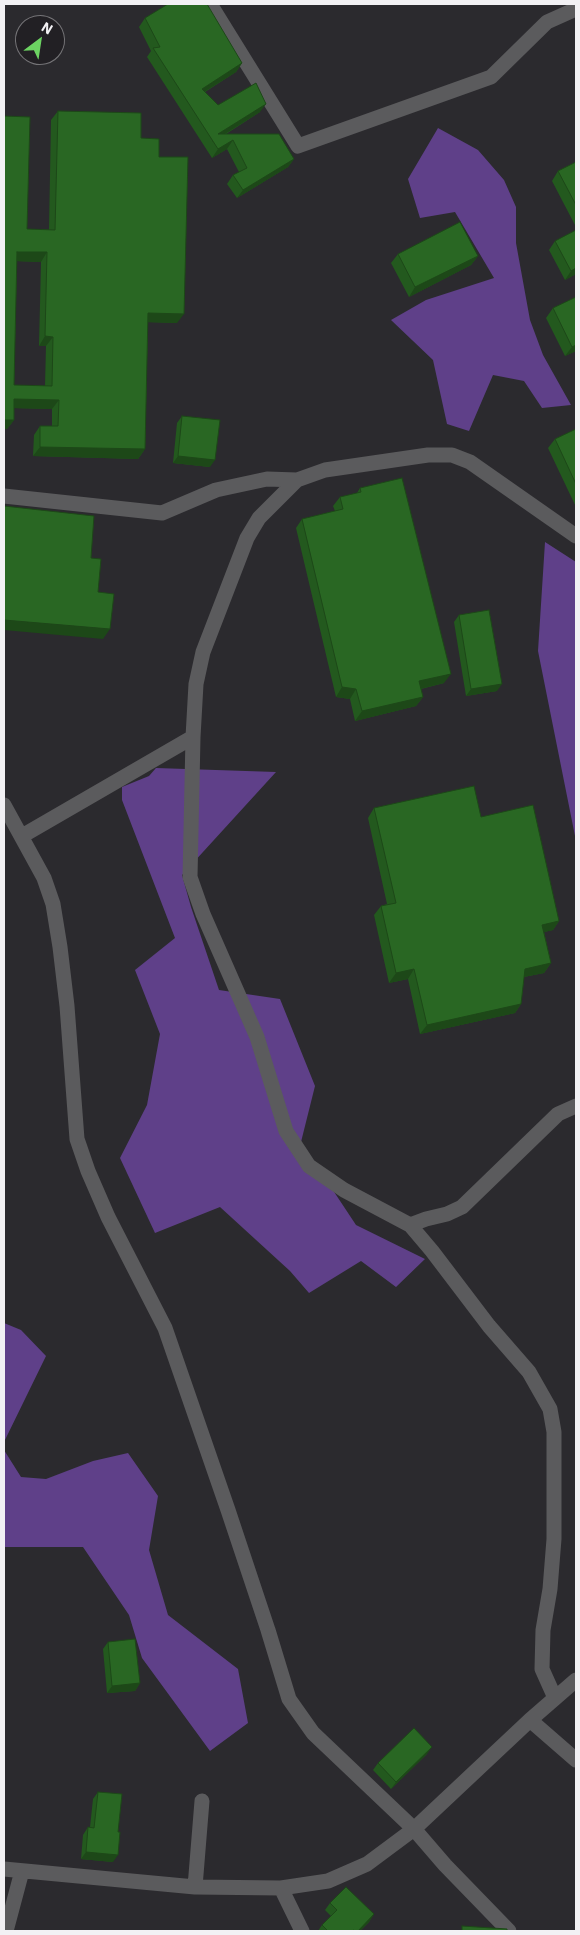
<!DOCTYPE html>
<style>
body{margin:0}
#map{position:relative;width:580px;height:1935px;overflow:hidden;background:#2b2a2e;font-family:"IBM Plex Sans",sans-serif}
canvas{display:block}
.frame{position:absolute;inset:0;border:5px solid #f2f1f4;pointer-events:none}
.north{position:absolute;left:15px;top:15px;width:50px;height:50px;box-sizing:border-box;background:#222024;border:1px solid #757477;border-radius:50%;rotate:31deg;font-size:14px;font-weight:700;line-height:20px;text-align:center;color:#f2f1f4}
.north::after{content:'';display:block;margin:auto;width:18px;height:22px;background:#6cd362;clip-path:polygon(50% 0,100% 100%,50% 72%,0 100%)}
</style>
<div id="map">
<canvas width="580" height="1935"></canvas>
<div class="frame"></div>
<div class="north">N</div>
</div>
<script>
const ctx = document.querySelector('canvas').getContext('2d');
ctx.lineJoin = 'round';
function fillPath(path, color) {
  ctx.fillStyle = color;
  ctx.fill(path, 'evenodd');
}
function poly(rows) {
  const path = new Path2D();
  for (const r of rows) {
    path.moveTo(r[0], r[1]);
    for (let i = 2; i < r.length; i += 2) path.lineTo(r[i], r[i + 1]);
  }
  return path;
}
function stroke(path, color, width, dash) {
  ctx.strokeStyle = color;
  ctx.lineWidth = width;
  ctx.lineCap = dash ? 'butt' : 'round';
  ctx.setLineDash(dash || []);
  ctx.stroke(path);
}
const forest = poly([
 [438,128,478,150,504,180,516,207,516,243,530,320,543,355,571,405,542,408,524,381,493,375,469,431,447,424,433,360,391,320,426,300,494,278,455,212,420,218,408,179],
 [545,542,576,562,576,841,538,651],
 [156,768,276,772,182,875,191,907,219,990,280,999,315,1086,301,1142,356,1225,425,1259,396,1287,361,1261,309,1293,290,1271,220,1207,155,1233,120,1158,147,1105,160,1034,135,970,175,938,122,800,122,787,149,776],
 [4,1323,21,1330,46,1356,4,1442],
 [4,1450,21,1477,46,1479,93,1461,128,1453,158,1496,149,1550,168,1615,238,1669,248,1723,210,1751,142,1658,129,1615,83,1547,4,1547]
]);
const minor = poly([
 [210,4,298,146,491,77,547,22,576,9],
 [4,496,162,513,216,490,267,479,297,480],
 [576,536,470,462,452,455,428,455,325,470,297,480,259,518,247,538,203,652,196,684,193,737,190,877,203,914,257,1037,286,1131,309,1166,344,1190,410,1225,426,1219,447,1214,462,1207,558,1114,576,1106],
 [4,805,44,878,53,904,60,947,67,1006,77,1139,88,1171,108,1217,165,1328,228,1510,268,1630,289,1699,313,1733,414,1829,445,1865,509,1931],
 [22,836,193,737],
 [410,1225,432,1251,489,1326,529,1372,550,1409,554,1432,554,1539,550,1589,543,1630,542,1669,555,1698],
 [530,1720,576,1760],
 [4,1869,195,1887,281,1888,328,1881,367,1864,414,1829,530,1720,576,1680],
 [195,1887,202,1801],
 [281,1888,302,1931],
 [6,1931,22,1871]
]);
const wall = poly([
 [145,18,242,63,236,72,205,92,218,105,260,112,226,134,294,159,288,167,237,198,227,184,233,175,239,172,227,149,212,158,147,57,151,51,139,27],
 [58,111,141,138,159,157,177,323,148,322,145,449,138,459,33,456,34,435,40,426,52,426,52,409,14,408,14,420,7,429,4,116,27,229,49,230,51,120],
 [17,261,41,262,39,346,46,346,45,386,14,385],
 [576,162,576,227,552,181,558,171],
 [555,241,576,274,565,280,549,250],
 [398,254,478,256,471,265,409,297,391,263],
 [576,297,576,351,565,356,546,318,553,308],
 [182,416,210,467,173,463,177,423],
 [576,429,576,507,548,448,555,439],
 [360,488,444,683,421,689,423,697,416,706,355,721,350,699,336,697,296,528,302,519,335,511,333,506,340,497,357,493],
 [459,615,497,691,466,696,454,622],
 [374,808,481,817,559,921,553,930,544,932,551,963,544,973,524,977,521,1004,515,1013,420,1034,408,979,389,983,374,915,381,906,387,904,368,818],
 [108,1642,140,1683,135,1691,107,1693,103,1649],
 [427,1754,391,1789,373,1770,378,1763],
 [98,1792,113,1862,81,1859,83,1835,88,1827,90,1827,93,1799],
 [330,1903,374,1914,369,1922,360,1931,318,1931,322,1925,331,1916,325,1910]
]);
const shadedWall = poly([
 [242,63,236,72,196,97,202,89],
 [266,104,260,112,212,142,218,134],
 [233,140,227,149,212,158,218,149],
 [294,159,288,167,237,198,243,190],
 [17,252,47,252,41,262,11,261],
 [478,256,471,265,409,297,415,287],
 [576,268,576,274,565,280,571,271],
 [148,313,184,314,177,323,141,322],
 [45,336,53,337,46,346,39,346],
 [576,345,576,351,565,356,572,347],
 [14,399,59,400,52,409,7,408],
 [4,420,14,420,7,429,4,429],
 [40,447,145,449,138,459,33,456],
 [178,456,215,460,210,467,173,463],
 [4,620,110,629,103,639,4,630],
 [451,674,444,683,412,691,419,681],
 [502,684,497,691,466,696,471,689],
 [342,687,356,689,350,699,336,697],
 [423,697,416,706,355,721,362,711],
 [559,921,553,930,536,934,542,925],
 [551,963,544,973,518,978,525,969],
 [414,969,408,979,389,983,396,973],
 [521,1004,515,1013,420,1034,427,1025],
 [140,1683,135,1691,107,1693,112,1686],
 [432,1747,427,1754,391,1789,396,1782],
 [86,1852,118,1855,113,1862,81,1859],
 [374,1914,369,1922,360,1931,358,1931]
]);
const building = poly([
 [168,4,207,4,242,63,202,89,218,105,256,83,266,104,218,134,279,134,294,159,243,190,233,175,247,168,233,140,218,149,153,48,160,47,145,18,168,4],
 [58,111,141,113,141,138,159,139,159,157,188,157,184,314,148,313,145,449,40,447,40,426,58,426,59,400,14,399,14,420,4,420,4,116,30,117,27,229,55,230,58,111],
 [17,252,47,252,45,336,53,337,52,386,14,385,17,252],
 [576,162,576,205,558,171,576,162],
 [460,222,478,256,415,287,398,254,460,222],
 [576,230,576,268,571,271,555,241,576,230],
 [576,297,576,345,572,347,553,308,576,297],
 [182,416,220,420,215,460,178,456,182,416],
 [576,429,576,484,555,439,576,429],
 [402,478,451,674,419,681,423,697,362,711,356,689,342,687,302,519,343,509,340,497,361,492,360,488,402,478],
 [4,506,94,516,91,558,101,559,98,592,114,594,110,629,4,620,4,506],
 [489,610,502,684,471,689,459,615,489,610],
 [474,786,481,817,533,805,559,921,542,925,551,963,525,969,521,1004,427,1025,414,969,396,973,381,906,396,903,374,808,474,786],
 [135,1639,140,1683,112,1686,108,1642,135,1639],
 [414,1728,432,1747,396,1782,378,1763,414,1728],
 [98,1792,122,1794,118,1832,120,1832,118,1855,86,1852,88,1827,94,1828,98,1792],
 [346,1887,374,1914,358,1931,355,1931,353,1930,352,1931,328,1931,322,1925,337,1910,330,1903,346,1887],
 [462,1926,507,1929,507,1931,462,1931,462,1926]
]);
fillPath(forest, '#5f4089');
stroke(minor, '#5b5b5d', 15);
fillPath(wall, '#23591e');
fillPath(shadedWall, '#1d4818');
fillPath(building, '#296723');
stroke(building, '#1d4818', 1);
</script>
